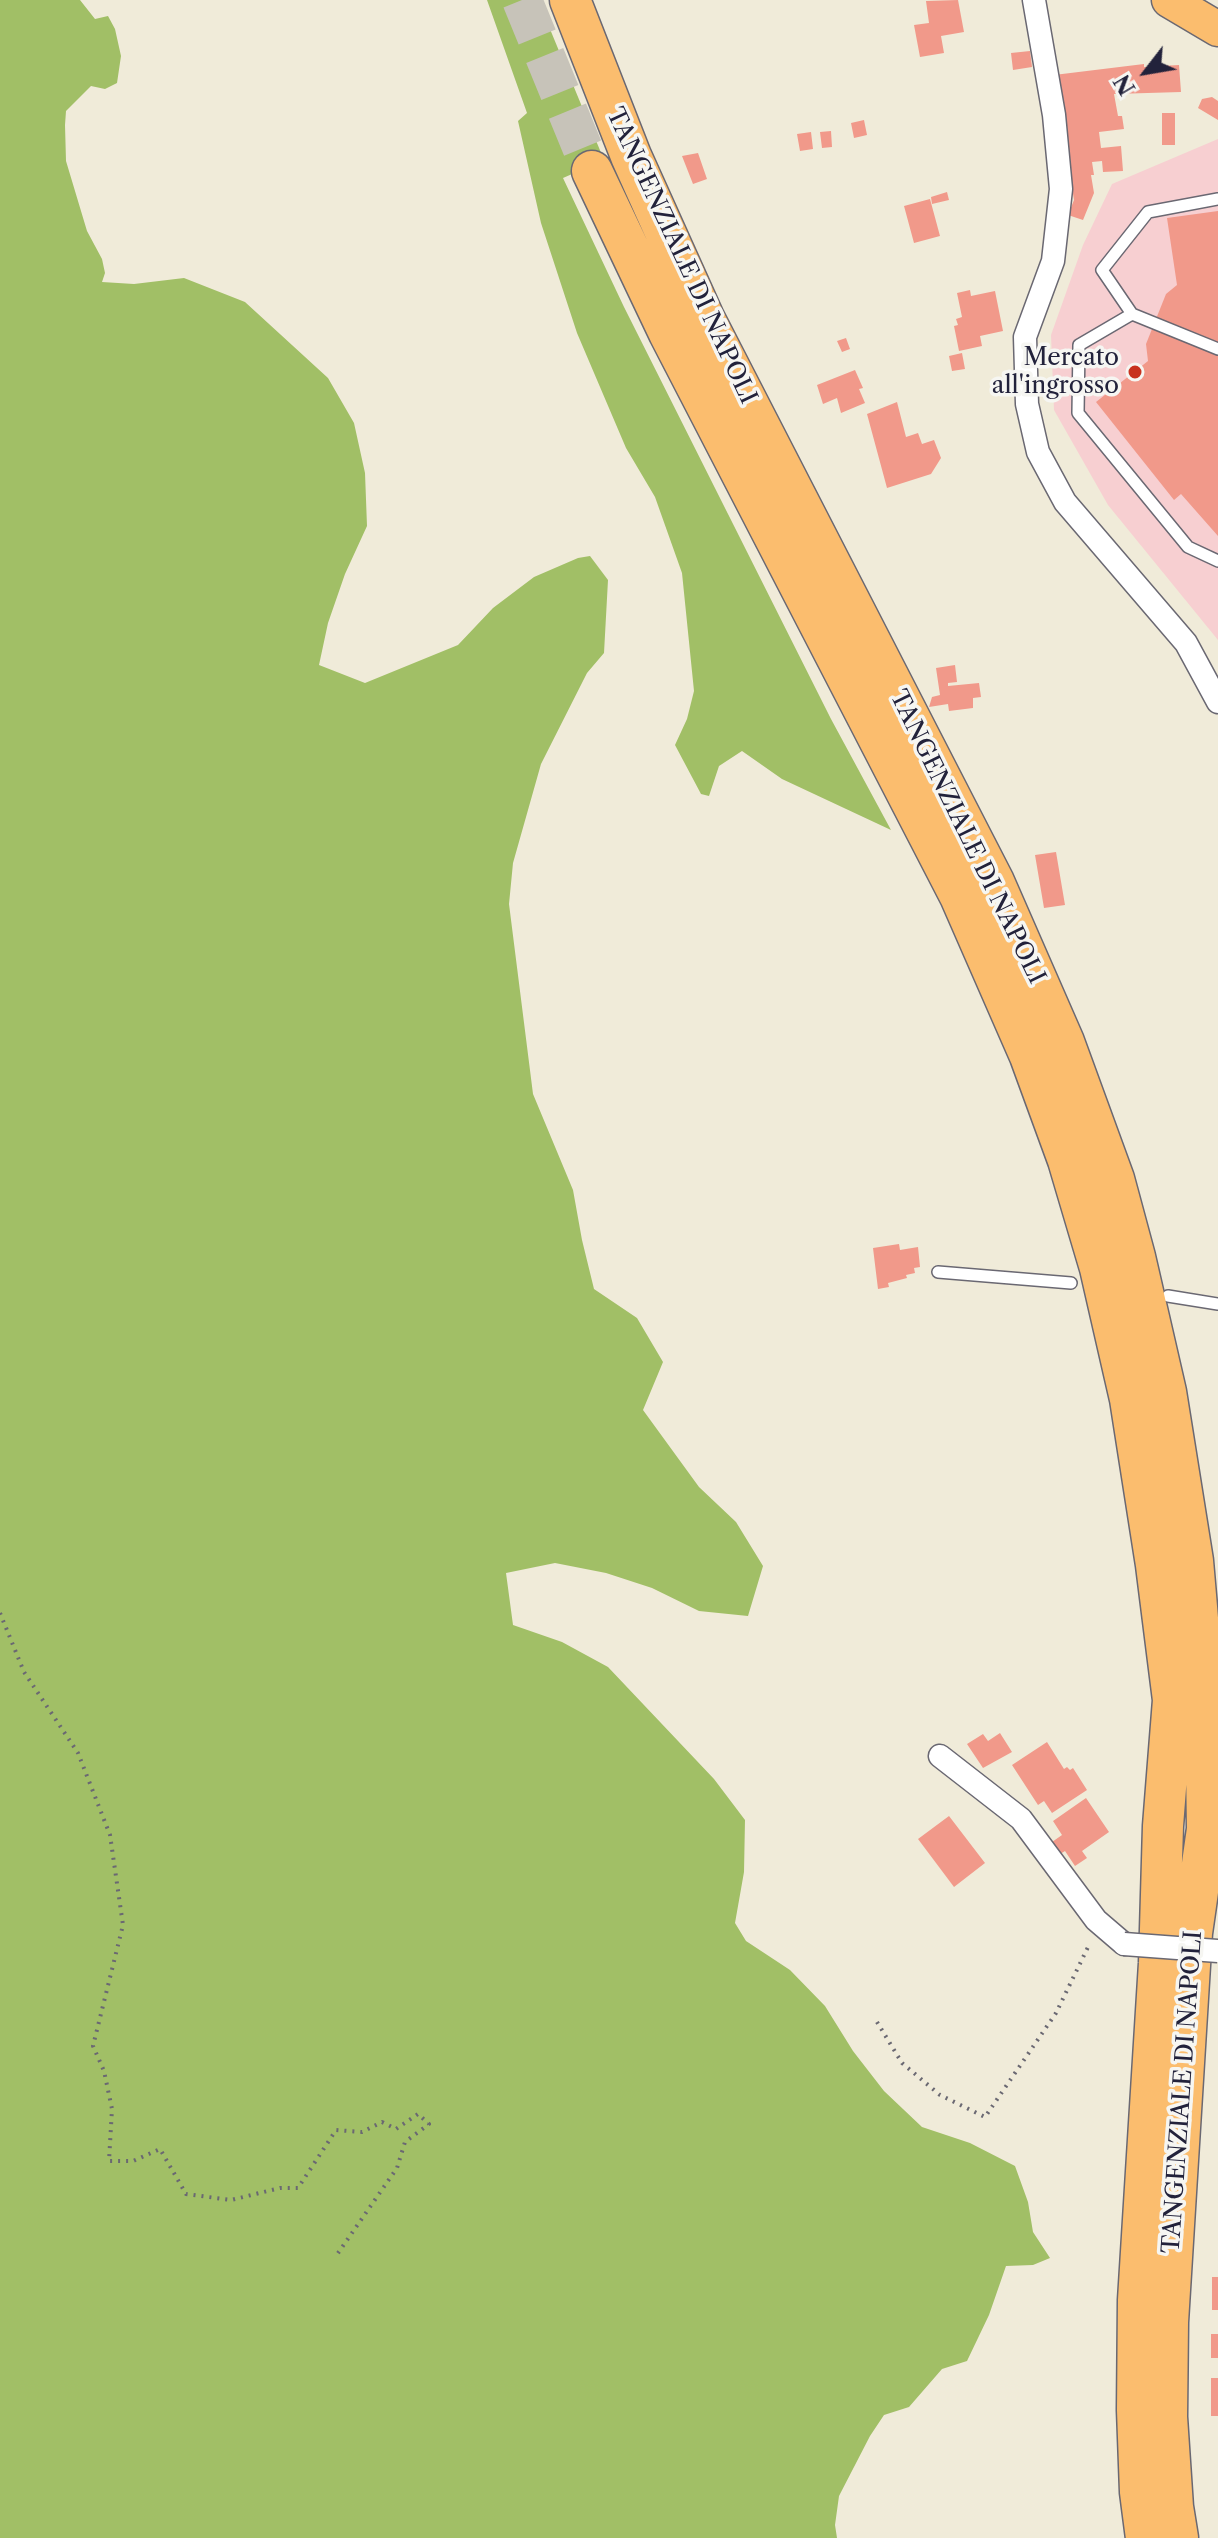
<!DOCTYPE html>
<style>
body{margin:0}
#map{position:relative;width:1218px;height:2538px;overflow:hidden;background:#f0ebd9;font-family:"Libre Caslon Text",serif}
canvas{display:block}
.north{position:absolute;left:1106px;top:32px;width:80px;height:80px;-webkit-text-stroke:6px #f6f6f2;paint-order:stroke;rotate:239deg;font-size:22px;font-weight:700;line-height:32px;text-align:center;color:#22223b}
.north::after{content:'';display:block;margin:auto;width:28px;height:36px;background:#22223b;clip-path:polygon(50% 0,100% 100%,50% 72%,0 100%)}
</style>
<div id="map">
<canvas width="1218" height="2538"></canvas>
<div class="north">N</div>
</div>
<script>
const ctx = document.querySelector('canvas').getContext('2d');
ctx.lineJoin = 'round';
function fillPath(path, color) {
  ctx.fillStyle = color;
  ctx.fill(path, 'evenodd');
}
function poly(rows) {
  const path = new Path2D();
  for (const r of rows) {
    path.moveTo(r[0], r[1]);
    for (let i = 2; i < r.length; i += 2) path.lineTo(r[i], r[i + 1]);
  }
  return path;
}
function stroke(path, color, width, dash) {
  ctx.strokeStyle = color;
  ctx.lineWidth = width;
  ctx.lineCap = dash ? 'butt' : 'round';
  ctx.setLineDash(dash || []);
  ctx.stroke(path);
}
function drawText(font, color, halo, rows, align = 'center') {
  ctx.font = font + ' "Libre Caslon Text",serif';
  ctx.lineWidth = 7;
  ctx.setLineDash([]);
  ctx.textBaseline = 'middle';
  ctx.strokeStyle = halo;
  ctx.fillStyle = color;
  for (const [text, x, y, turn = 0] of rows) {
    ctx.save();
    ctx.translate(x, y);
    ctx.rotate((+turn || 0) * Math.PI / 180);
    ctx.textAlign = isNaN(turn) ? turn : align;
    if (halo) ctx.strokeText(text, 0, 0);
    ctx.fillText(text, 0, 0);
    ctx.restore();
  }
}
const built = poly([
 [1218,139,1218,640,1108,505,1054,410,1051,335,1083,245,1112,184]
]);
const green = poly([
 [0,0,80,0,95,19,108,16,115,29,121,56,117,83,105,89,91,86,66,111,65,125,66,161,87,231,102,259,105,273,102,282,134,284,184,278,245,302,328,378,354,423,365,473,367,526,345,574,328,623,319,665,365,683,458,645,493,608,534,577,578,558,590,556,608,580,604,653,587,673,541,764,513,863,509,904,533,1094,573,1190,582,1240,594,1289,637,1318,663,1362,643,1410,699,1487,736,1522,763,1566,748,1616,699,1611,652,1588,606,1573,555,1563,506,1573,513,1625,562,1642,608,1667,714,1779,745,1820,744,1872,735,1923,746,1941,790,1970,825,2006,853,2051,884,2091,922,2127,970,2143,1015,2166,1028,2202,1033,2232,1050,2258,1033,2265,1006,2266,989,2315,967,2361,942,2369,909,2407,884,2415,870,2436,839,2496,835,2525,837,2538,0,2538],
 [487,0,538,0,604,160,563,178,624,307,831,719,891,830,782,779,742,751,719,766,709,796,701,794,675,745,687,719,694,691,682,573,655,497,626,448,577,333,541,223,518,121,527,113]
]);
const building = poly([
 [958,0,964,32,941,36,944,53,920,57,914,25,929,23,926,1],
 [1030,51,1032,67,1013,70,1011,53],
 [1144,64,1144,67,1179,65,1181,92,1114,94,1118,116,1122,116,1124,129,1099,132,1101,148,1121,146,1123,171,1103,172,1102,161,1092,162,1094,175,1091,175,1094,193,1083,220,1068,215,1074,200,1054,75],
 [1212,97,1218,101,1218,120,1198,108,1202,99],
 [1162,113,1175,113,1175,145,1162,145],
 [864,120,867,135,854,138,851,123],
 [831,131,832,147,822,148,820,132],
 [811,132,813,149,800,151,797,134],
 [698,153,707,179,693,184,682,156],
 [947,192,949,200,932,204,931,197],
 [930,199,940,236,914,243,904,206],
 [1218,211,1218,536,1181,494,1174,500,1096,402,1148,361,1146,344,1166,294,1177,285,1167,218],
 [970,290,971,296,995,291,1003,331,980,336,982,346,959,351,954,326,958,325,956,319,962,317,957,293],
 [846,338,850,349,842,352,837,341],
 [962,353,965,369,952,371,949,356],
 [855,370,863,388,859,389,865,403,841,413,837,398,823,404,817,385],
 [897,402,906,437,918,433,922,444,934,440,941,458,931,474,887,488,867,414],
 [955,665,957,682,948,683,948,686,979,683,981,697,973,698,973,708,949,711,948,704,929,707,932,697,940,695,936,668],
 [1056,852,1065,905,1044,908,1035,855],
 [899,1244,900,1250,918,1247,920,1267,914,1268,915,1273,906,1275,907,1278,888,1283,889,1287,878,1289,873,1248],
 [1000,1733,1012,1752,983,1768,967,1744,983,1734,988,1741],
 [1047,1742,1064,1769,1067,1767,1070,1770,1073,1768,1087,1790,1052,1813,1044,1801,1038,1805,1012,1765],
 [1086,1798,1109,1832,1082,1851,1087,1858,1075,1866,1065,1851,1060,1854,1052,1842,1062,1835,1053,1821],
 [949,1816,985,1863,954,1887,918,1839],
 [1212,2277,1218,2277,1218,2310,1212,2310],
 [1211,2334,1218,2334,1218,2358,1211,2358],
 [1211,2378,1218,2378,1218,2416,1211,2416]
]);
const highwayTunnel = poly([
 [522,0,592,171]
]);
const path = poly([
 [0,1613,24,1672,78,1753,110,1835,123,1925,93,2046,104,2071,112,2109,109,2161,133,2161,160,2149,186,2194,231,2200,280,2188,298,2188,336,2130,362,2132,382,2122,396,2129,418,2114,429,2124,405,2142,397,2168,336,2256],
 [877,2022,902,2063,940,2095,985,2117,1056,2013,1090,1943]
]);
const lane = poly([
 [1218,199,1148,212,1102,270,1132,314,1218,349],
 [1132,314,1079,345,1078,413,1188,547,1218,561],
 [938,1272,1071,1283],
 [1168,1296,1218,1304]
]);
const street = poly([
 [1034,0,1054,115,1061,189,1053,261,1025,337,1027,404,1038,452,1065,502,1186,643,1218,702],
 [940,1756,1021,1819,1096,1920,1124,1944]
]);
const primary = poly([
 [1169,0,1218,29]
]);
const highway = poly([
 [570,0,631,156,704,318,994,882,1064,1042,1114,1179,1135,1257,1166,1392,1193,1561,1205,1699,1207,1829,1192,1933,1168,2322,1167,2417,1173,2507,1178,2538],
 [592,171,669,333,960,896,1030,1056,1068,1160,1100,1268,1130,1399,1156,1565,1173,1700,1163,1826,1159,1963,1138,2300,1137,2410,1140,2492,1146,2538]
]);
const streetBridge = poly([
 [1124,1944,1218,1951]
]);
const markers = [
 [1135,372,8,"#c8321e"]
];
const streetNames = [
 ["TANGENZIALE DI NAPOLI",681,256,65],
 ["TANGENZIALE DI NAPOLI",967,837,64],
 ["TANGENZIALE DI NAPOLI",1183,2092,-86]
];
const poiNames = [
 ["Mercato",1119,358],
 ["all'ingrosso",1119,386]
];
fillPath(built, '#f7cfd1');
fillPath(green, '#a1bf66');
fillPath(building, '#f1998a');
stroke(highwayTunnel, '#c7c3b9', 40, [40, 20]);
stroke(lane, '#6a6872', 14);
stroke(street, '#6a6872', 25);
stroke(primary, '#6a6872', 37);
stroke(highway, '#6a6872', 43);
stroke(path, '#6a6872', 4, [2, 6]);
stroke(lane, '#fff', 11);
stroke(street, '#fff', 22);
stroke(primary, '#fbbd6e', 34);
stroke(highway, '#fbbd6e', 40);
stroke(streetBridge, '#6a6872', 25, []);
stroke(streetBridge, '#fff', 22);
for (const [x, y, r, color] of markers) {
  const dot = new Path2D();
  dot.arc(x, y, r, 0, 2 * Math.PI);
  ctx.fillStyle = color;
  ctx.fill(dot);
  stroke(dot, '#f6f6f2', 3);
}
drawText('24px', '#22223b', '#f6f6f2', streetNames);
drawText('24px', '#22223b', '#f6f6f2', poiNames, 'right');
</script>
